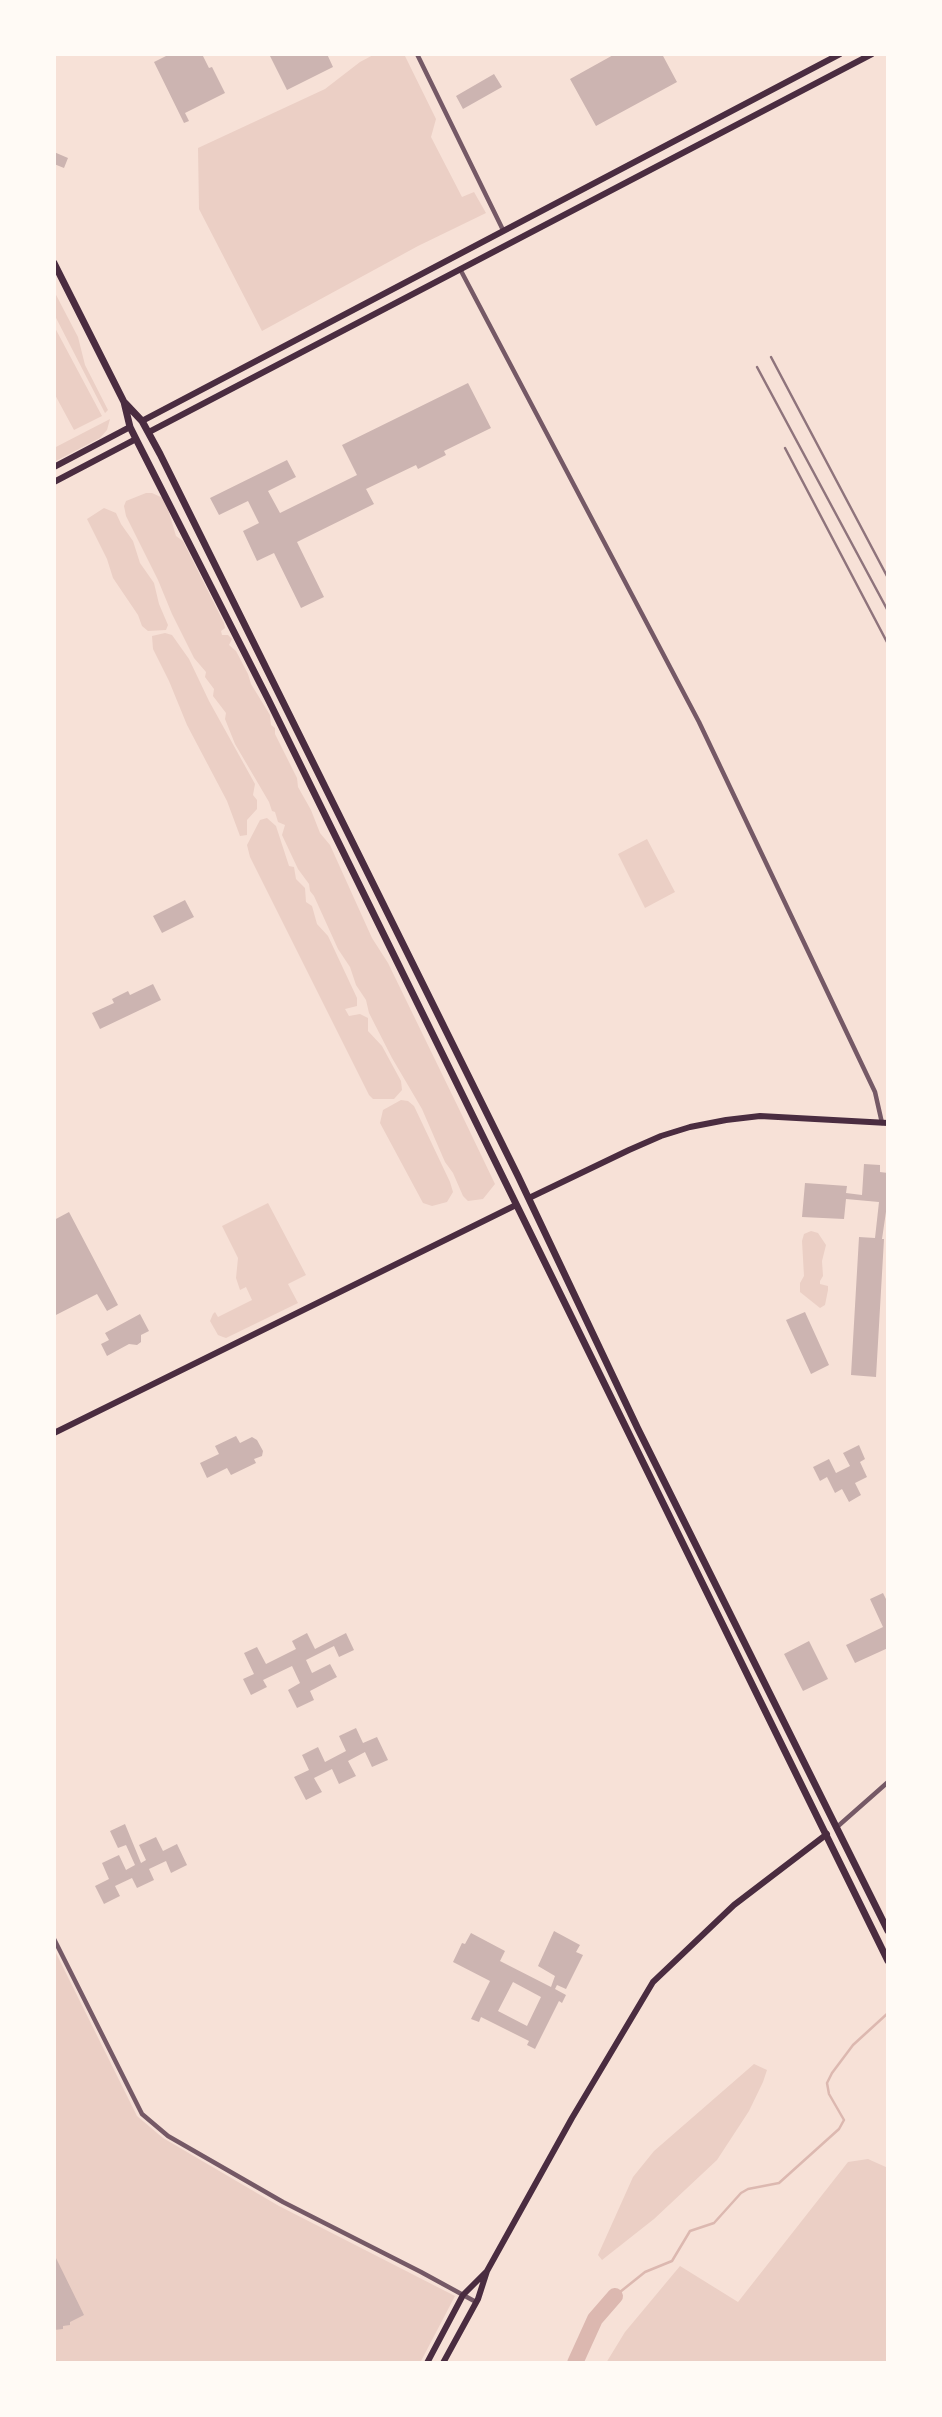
<!DOCTYPE html>
<style>
body{margin:0}
#map{position:relative;width:942px;height:2417px;overflow:hidden;background:#f7e1d7;font-family:"PT Sans",sans-serif}
canvas{display:block}
.frame{position:absolute;inset:0;border:56px solid #fffaf5;pointer-events:none}
</style>
<div id="map">
<canvas width="942" height="2417"></canvas>
<div class="frame"></div>
</div>
<script>
const ctx = document.querySelector('canvas').getContext('2d');
ctx.lineJoin = 'round';
function fillPath(path, color) {
  ctx.fillStyle = color;
  ctx.fill(path, 'evenodd');
}
function poly(rows) {
  const path = new Path2D();
  for (const r of rows) {
    path.moveTo(r[0], r[1]);
    for (let i = 2; i < r.length; i += 2) path.lineTo(r[i], r[i + 1]);
  }
  return path;
}
function stroke(path, color, width, dash) {
  ctx.strokeStyle = color;
  ctx.lineWidth = width;
  ctx.lineCap = dash ? 'butt' : 'round';
  ctx.setLineDash(dash || []);
  ctx.stroke(path);
}
const green = poly([
 [375,54,404,54,436,119,431,137,462,197,474,192,486,213,418,246,262,331,199,209,198,148,325,89,360,62],
 [54,291,78,337,85,365,108,410,105,413,54,314],
 [54,326,102,416,74,430,54,393],
 [110,419,107,430,100,438,54,462,54,448],
 [146,493,152,493,165,499,176,536,183,541,224,623,225,628,221,631,222,635,228,635,232,639,229,645,236,651,248,674,251,684,270,715,271,725,275,728,275,734,297,778,298,787,311,810,320,833,330,845,372,938,388,963,460,1111,495,1184,483,1199,468,1201,463,1196,453,1173,445,1162,422,1109,392,1058,369,1013,366,1000,356,985,350,967,338,949,314,896,310,891,309,884,298,869,282,835,285,825,278,822,275,812,272,811,269,802,235,744,225,719,226,713,213,696,214,689,205,677,206,672,194,658,172,614,158,580,126,516,124,506,126,501],
 [104,508,116,513,121,524,133,541,140,563,154,583,159,604,168,625,166,630,148,631,142,626,138,615,113,578,107,559,87,519],
 [165,633,172,635,189,659,209,701,255,784,253,795,257,800,257,809,247,820,247,835,240,836,227,801,187,725,169,681,153,649,152,636],
 [267,818,276,826,289,866,294,867,296,879,305,888,306,902,312,906,317,924,328,936,357,998,357,1006,345,1009,349,1016,360,1014,368,1018,368,1031,382,1046,401,1081,402,1090,394,1099,373,1099,369,1095,250,857,247,845,260,820],
 [647,839,675,892,645,908,618,854],
 [401,1100,408,1101,414,1106,450,1182,453,1192,447,1202,432,1206,423,1203,380,1123,383,1110],
 [268,1203,306,1275,288,1284,298,1303,226,1338,223,1337,218,1335,210,1321,213,1314,215,1312,218,1317,252,1300,246,1287,240,1290,236,1278,238,1258,222,1226],
 [811,1231,818,1233,826,1245,822,1261,823,1276,820,1281,820,1284,828,1286,828,1290,825,1305,820,1308,800,1292,800,1283,804,1276,802,1241,804,1234],
 [54,1949,137,2116,163,2138,279,2206,455,2296,420,2363,54,2363],
 [754,2064,767,2070,763,2082,749,2111,717,2160,654,2219,602,2260,598,2255,633,2177,654,2151],
 [868,2159,888,2168,888,2363,606,2363,625,2332,680,2266,738,2302,848,2162]
]);
const stream = poly([
 [615,2296,645,2272,672,2261,690,2231,714,2223,741,2193,748,2189,779,2183,839,2129,844,2120,829,2094,827,2083,832,2073,853,2045,888,2013]
]);
const river = poly([
 [575,2363,595,2319,615,2296]
]);
const building = poly([
 [170,54,202,54,209,68,212,67,225,93,185,113,189,121,184,123,154,62],
 [269,54,327,54,333,67,287,90],
 [615,54,662,54,677,82,596,126,570,79],
 [494,74,502,87,463,109,456,96],
 [54,152,68,158,64,168,54,164],
 [468,383,491,428,444,451,446,455,418,469,416,465,366,489,374,504,297,542,324,597,301,608,274,553,257,561,243,531,259,523,248,501,219,515,210,498,287,460,296,477,268,491,280,513,357,475,342,445],
 [185,900,194,917,162,933,153,916],
 [153,984,161,1000,100,1029,92,1013,114,1003,112,999,128,991,130,995],
 [864,1164,880,1165,880,1172,888,1173,888,1198,882,1239,884,1239,876,1377,851,1375,859,1237,875,1238,879,1202,846,1199,844,1219,802,1217,805,1183,847,1186,846,1193,862,1195],
 [69,1212,118,1305,107,1311,97,1294,54,1316,54,1220],
 [805,1312,829,1365,811,1374,786,1320],
 [140,1314,149,1331,141,1335,141,1342,137,1345,129,1344,107,1356,101,1344,109,1340,105,1333],
 [236,1436,240,1443,252,1437,257,1440,263,1451,262,1456,254,1459,256,1463,231,1475,227,1468,207,1478,200,1463,219,1454,215,1446],
 [859,1445,865,1459,860,1462,867,1477,855,1483,861,1495,849,1502,842,1489,835,1493,827,1477,820,1481,813,1467,829,1459,836,1473,850,1466,843,1453],
 [883,1593,888,1603,888,1648,855,1663,846,1645,883,1627,870,1599],
 [307,1633,315,1649,346,1633,354,1650,339,1657,334,1646,306,1660,312,1673,330,1664,337,1677,310,1691,314,1700,297,1708,288,1690,300,1683,292,1666,263,1680,267,1687,251,1695,243,1679,254,1674,244,1653,257,1647,266,1664,296,1649,292,1641],
 [809,1641,828,1679,803,1691,784,1654],
 [356,1728,363,1743,377,1737,388,1760,372,1767,365,1752,348,1761,356,1776,339,1784,332,1769,314,1778,322,1792,306,1800,294,1777,309,1770,302,1755,318,1747,325,1762,346,1751,339,1736],
 [125,1824,141,1863,146,1860,139,1845,156,1837,163,1851,177,1844,187,1865,171,1873,166,1861,149,1869,154,1880,137,1888,132,1878,115,1886,120,1896,104,1904,95,1886,109,1879,102,1863,119,1855,126,1870,135,1865,126,1845,118,1848,110,1831],
 [554,1931,580,1945,576,1952,583,1955,566,1989,557,1985,555,1989,566,1995,562,2003,559,2001,535,2049,527,2045,529,2041,481,2017,479,2022,471,2019,490,1981,453,1962,462,1943,465,1944,471,1933,505,1951,500,1961,551,1987,555,1976,538,1966],
 [513,1982,541,1997,527,2026,498,2011],
 [54,2254,84,2315,70,2322,70,2325,63,2326,63,2329,54,2330]
]);
const minor = poly([
 [417,54,503,230],
 [460,269,699,722,875,1092,882,1123],
 [837,1827,888,1782],
 [54,1939,142,2114,168,2136,283,2202,421,2272,476,2302]
]);
const secondary = poly([
 [142,421,840,54],
 [149,432,872,54],
 [54,467,130,427],
 [54,482,136,439],
 [529,1198,629,1150,661,1136,690,1127,726,1120,760,1116,888,1123],
 [54,1433,516,1205],
 [427,2363,463,2295,486,2272],
 [443,2363,478,2299,487,2271,572,2118,653,1982,734,1905,827,1834]
]);
const trunk = poly([
 [54,263,124,402,130,427,136,439,268,699,888,1961],
 [125,403,142,421,160,454,518,1176,638,1429,888,1931]
]);
const rail = poly([
 [771,357,888,578],
 [757,367,888,611],
 [785,448,888,644]
]);
fillPath(green, '#ebcfc5');
stroke(stream, '#dcb8b0', 2.5);
stroke(river, '#dcb8b0', 16);
fillPath(building, '#ccb4b1');
stroke(minor, '#755966', 4.5);
stroke(secondary, '#4a2c40', 6);
stroke(trunk, '#4a2c40', 7);
stroke(rail, '#8f747c', 2.5);
</script>
